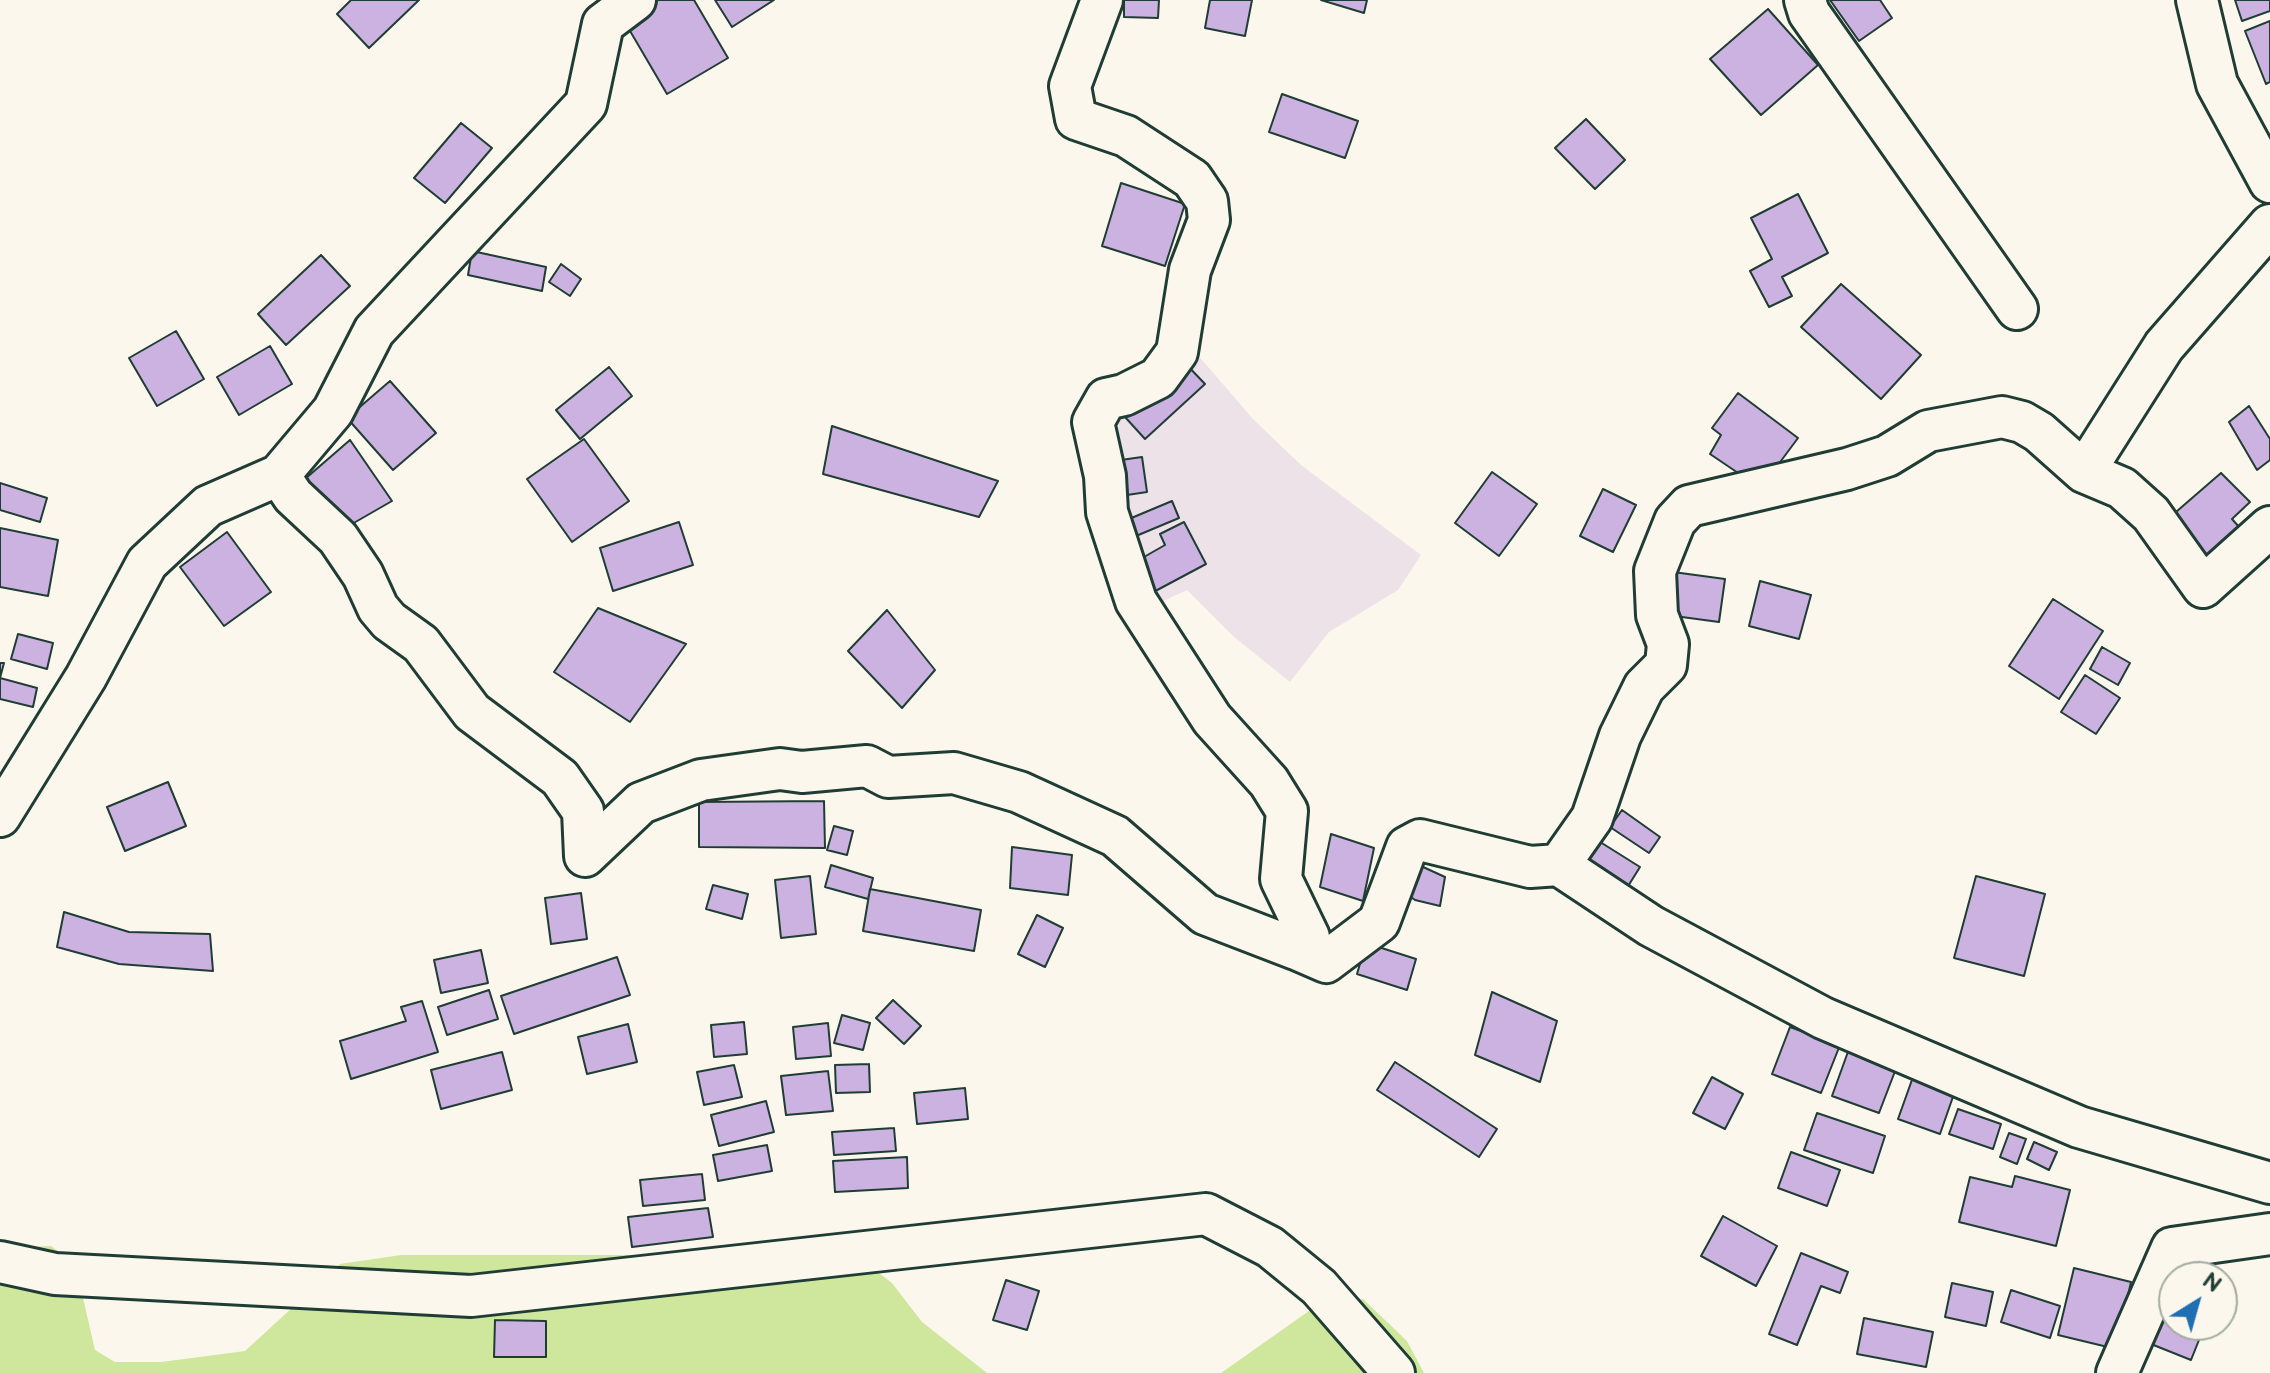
<!DOCTYPE html>
<style>
body{margin:0}
#map{position:relative;width:2270px;height:1373px;overflow:hidden;background:#fbf7ec;font-family:"Balsamiq Sans",sans-serif}
canvas{display:block}
.north{position:absolute;left:2158px;top:1261px;width:80px;height:80px;box-sizing:border-box;background:#fbf7ec;border:2px solid #a3ada2;border-radius:50%;rotate:37deg;font-size:22px;font-weight:700;line-height:32px;text-align:center;color:#1f3d34}
.north::after{content:'';display:block;margin:auto;width:28px;height:36px;background:#1f6fb2;clip-path:polygon(50% 0,100% 100%,50% 72%,0 100%)}
</style>
<div id="map">
<canvas width="2270" height="1373"></canvas>
<div class="north">N</div>
</div>
<script>
const ctx = document.querySelector('canvas').getContext('2d');
ctx.lineJoin = 'round';
function fillPath(path, color) {
  ctx.fillStyle = color;
  ctx.fill(path, 'evenodd');
}
function poly(rows) {
  const path = new Path2D();
  for (const r of rows) {
    path.moveTo(r[0], r[1]);
    for (let i = 2; i < r.length; i += 2) path.lineTo(r[i], r[i + 1]);
  }
  return path;
}
function stroke(path, color, width, dash) {
  ctx.strokeStyle = color;
  ctx.lineWidth = width;
  ctx.lineCap = dash ? 'butt' : 'round';
  ctx.setLineDash(dash || []);
  ctx.stroke(path);
}
const built = poly([
 [1190,346,1253,419,1301,465,1421,555,1398,590,1329,632,1290,682,1233,636,1187,590,1135,614,1081,404]
]);
const green = poly([
 [51,1246,67,1258,80,1285,95,1350,115,1362,161,1362,245,1351,340,1264,401,1255,855,1255,892,1283,922,1322,987,1373,0,1373,0,1248],
 [1363,1299,1407,1341,1424,1373,1221,1373,1316,1306]
]);
const building = poly([
 [351,0,419,0,369,48,337,14,351,0],
 [655,0,694,0,728,58,667,94,623,19,655,0],
 [715,0,774,0,732,27,715,0],
 [1124,0,1159,0,1158,18,1124,17,1124,0],
 [1210,0,1252,0,1245,36,1205,28,1210,0],
 [1321,0,1367,0,1364,13,1321,0],
 [1830,0,1880,0,1892,18,1859,41,1830,0],
 [2235,0,2270,0,2270,11,2242,21,2235,0],
 [1768,9,1818,65,1761,115,1710,59,1768,9],
 [2270,21,2270,82,2266,84,2245,31,2270,21],
 [1282,94,1358,121,1345,158,1269,132,1282,94],
 [1586,119,1625,160,1595,189,1555,148,1586,119],
 [461,123,492,148,445,203,414,178,461,123],
 [1121,183,1185,204,1165,266,1102,246,1121,183],
 [1798,194,1828,253,1782,277,1792,296,1769,307,1750,271,1772,259,1751,218,1798,194],
 [472,251,546,267,542,291,468,275,472,251],
 [321,255,350,286,286,345,258,314,321,255],
 [561,264,581,279,570,296,549,282,561,264],
 [1841,284,1921,355,1881,399,1801,327,1841,284],
 [176,331,204,379,157,406,129,358,176,331],
 [270,346,292,384,239,415,217,377,270,346],
 [1184,362,1205,384,1145,439,1125,417,1184,362],
 [609,367,632,396,580,439,556,410,609,367],
 [390,381,436,433,393,470,347,418,390,381],
 [1738,393,1798,438,1772,473,1747,479,1710,454,1721,435,1712,428,1738,393],
 [2249,406,2270,439,2270,460,2257,470,2229,422,2249,406],
 [832,426,998,481,979,517,823,474,832,426],
 [584,439,629,501,572,542,527,479,584,439],
 [350,440,392,501,345,528,298,485,350,440],
 [1142,457,1147,492,1127,495,1121,460,1142,457],
 [1492,472,1537,504,1499,556,1455,523,1492,472],
 [2221,473,2250,502,2232,519,2247,536,2204,568,2169,518,2221,473],
 [0,483,47,498,40,522,0,510,0,483],
 [1603,489,1636,505,1613,552,1580,536,1603,489],
 [1172,501,1179,518,1136,536,1129,519,1172,501],
 [679,522,693,565,613,591,600,548,679,522],
 [1184,522,1206,564,1146,596,1130,565,1165,545,1160,534,1184,522],
 [0,528,58,540,48,596,0,587,0,528],
 [227,532,271,592,224,626,180,567,227,532],
 [1673,572,1725,579,1719,622,1667,615,1673,572],
 [1760,581,1811,595,1799,639,1749,626,1760,581],
 [2053,599,2103,631,2059,699,2009,666,2053,599],
 [598,608,686,644,630,722,554,672,598,608],
 [887,610,935,670,902,708,848,651,887,610],
 [18,634,53,643,47,669,11,659,18,634],
 [2102,647,2130,663,2118,685,2090,669,2102,647],
 [0,663,4,663,0,678,37,688,33,707,0,699,0,663],
 [2085,675,2120,698,2096,734,2061,712,2085,675],
 [168,782,186,826,125,851,107,807,168,782],
 [824,801,825,848,699,847,699,802,824,801],
 [1622,810,1660,837,1649,853,1610,827,1622,810],
 [834,826,853,831,847,855,827,850,834,826],
 [1331,834,1374,848,1363,901,1320,887,1331,834],
 [1597,840,1640,867,1625,891,1583,864,1597,840],
 [1012,847,1072,855,1068,895,1010,888,1012,847],
 [1410,861,1445,877,1440,906,1415,900,1400,889,1410,861],
 [831,865,873,878,868,899,825,887,831,865],
 [810,876,816,934,781,938,775,880,810,876],
 [1976,876,2045,894,2024,976,1954,958,1976,876],
 [713,885,748,894,742,919,706,909,713,885],
 [870,889,981,910,974,951,863,931,870,889],
 [581,893,587,939,551,944,545,898,581,893],
 [64,912,129,932,210,934,213,971,119,964,57,947,64,912],
 [1037,915,1063,928,1045,967,1018,954,1037,915],
 [1366,943,1416,959,1407,990,1357,974,1366,943],
 [481,950,488,983,441,993,434,960,481,950],
 [617,957,630,995,514,1034,501,996,617,957],
 [489,990,498,1019,447,1035,438,1007,489,990],
 [1492,992,1557,1021,1540,1082,1475,1055,1492,992],
 [893,1000,921,1026,904,1044,876,1018,893,1000],
 [422,1001,438,1052,351,1079,340,1041,406,1021,401,1007,422,1001],
 [842,1015,870,1023,863,1050,834,1043,842,1015],
 [744,1022,747,1054,714,1057,711,1025,744,1022],
 [828,1023,831,1056,796,1059,793,1027,828,1023],
 [628,1024,637,1062,587,1074,578,1037,628,1024],
 [1790,1027,1840,1045,1821,1093,1772,1074,1790,1027],
 [1849,1049,1897,1066,1879,1113,1832,1096,1849,1049],
 [502,1052,512,1090,441,1109,431,1070,502,1052],
 [1395,1062,1497,1129,1479,1157,1377,1090,1395,1062],
 [869,1064,870,1092,836,1093,835,1065,869,1064],
 [734,1065,742,1097,704,1105,697,1072,734,1065],
 [828,1071,833,1111,786,1115,781,1076,828,1071],
 [1712,1077,1743,1094,1725,1129,1693,1113,1712,1077],
 [1913,1077,1955,1091,1940,1134,1898,1119,1913,1077],
 [965,1088,968,1119,917,1124,914,1093,965,1088],
 [766,1101,774,1132,719,1146,711,1115,766,1101],
 [1958,1109,2001,1124,1993,1149,1949,1134,1958,1109],
 [1817,1113,1885,1136,1873,1173,1804,1150,1817,1113],
 [894,1128,896,1151,834,1155,832,1132,894,1128],
 [2009,1133,2026,1139,2017,1164,2000,1157,2009,1133],
 [2034,1142,2057,1152,2049,1170,2027,1159,2034,1142],
 [767,1145,772,1171,718,1181,713,1155,767,1145],
 [1791,1152,1840,1170,1827,1206,1778,1188,1791,1152],
 [907,1157,908,1188,835,1192,833,1161,907,1157],
 [702,1174,705,1200,643,1206,640,1180,702,1174],
 [2015,1176,2070,1190,2056,1246,1959,1222,1970,1177,2012,1187,2015,1176],
 [708,1208,713,1237,632,1247,628,1217,708,1208],
 [1723,1216,1777,1246,1756,1286,1701,1256,1723,1216],
 [1801,1253,1848,1272,1840,1293,1821,1286,1797,1345,1769,1334,1801,1253],
 [2074,1268,2131,1282,2116,1349,2058,1335,2074,1268],
 [1006,1280,1039,1291,1027,1330,993,1320,1006,1280],
 [1952,1283,1993,1292,1986,1326,1945,1317,1952,1283],
 [2011,1290,2060,1306,2050,1338,2001,1322,2011,1290],
 [2161,1306,2174,1311,2174,1325,2205,1325,2191,1360,2146,1342,2161,1306],
 [1864,1318,1933,1332,1926,1367,1857,1354,1864,1318],
 [495,1320,546,1321,546,1357,494,1357,495,1320]
]);
const street = poly([
 [1805,0,1809,13,2017,309],
 [2197,0,2217,84,2270,182],
 [2084,472,2164,346,2270,225],
 [279,475,293,496,338,538,363,575,378,608,389,621,421,644,472,712,560,778,583,811,585,856,641,803,701,780,780,769,802,772,867,766,888,777,954,773,1019,792,1115,836,1205,914,1296,949,1309,937,1281,879,1287,811,1269,782,1212,719,1136,601,1107,512,1105,476,1093,422,1106,399,1124,395,1158,378,1177,352,1190,270,1209,220,1207,201,1192,179,1126,136,1076,119,1070,86,1102,0],
 [0,816,86,677,147,563,208,506,279,475,333,411,374,331,586,104,603,24,635,0],
 [1559,865,1651,926,1823,1018,2079,1127,2270,1183],
 [1296,949,1326,962,1379,922,1407,847,1420,840,1530,867,1559,865,1592,818,1620,736,1644,687,1666,665,1668,644,1657,615,1655,571,1675,521,1689,506,1847,469,1887,456,1928,431,2002,417,2022,422,2039,432,2084,472,2122,488,2151,514,2203,587,2270,527],
 [0,1262,55,1274,471,1296,1206,1214,1270,1247,1319,1287,1394,1373],
 [2117,1373,2172,1248,2270,1234]
]);
fillPath(built, '#ede2e8');
fillPath(green, '#cfe79c');
fillPath(building, '#ccb2e0');
stroke(building, '#1f3d34', 2);
stroke(street, '#1f3d34', 46);
stroke(street, '#fbf7ec', 40);
</script>
